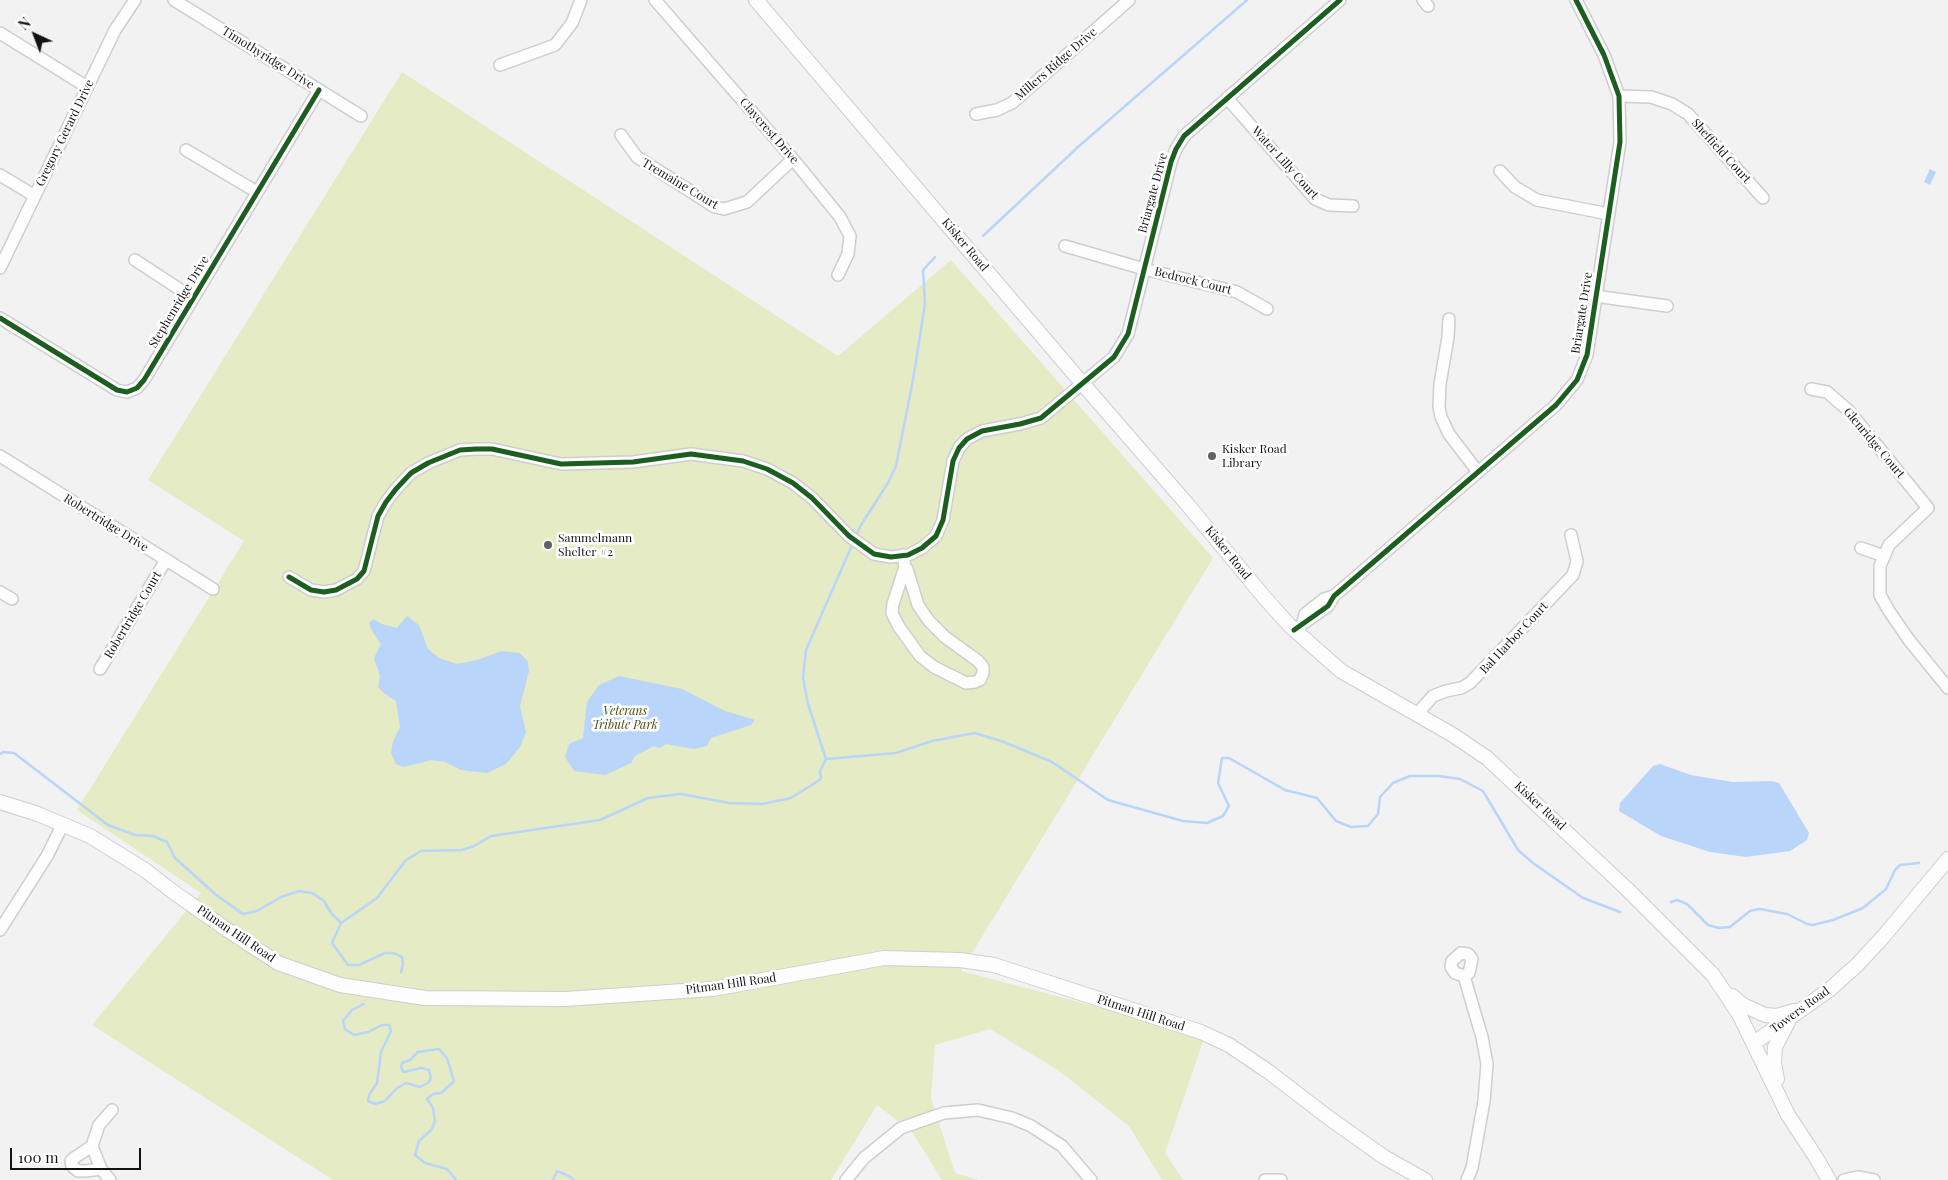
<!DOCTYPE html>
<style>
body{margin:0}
#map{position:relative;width:1948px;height:1180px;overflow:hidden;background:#f2f2f3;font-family:"Playfair Display",serif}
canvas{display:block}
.north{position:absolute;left:10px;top:10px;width:50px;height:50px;-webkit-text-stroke:4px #fff;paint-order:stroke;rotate:317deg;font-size:14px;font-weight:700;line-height:20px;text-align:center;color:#131314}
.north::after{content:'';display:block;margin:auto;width:18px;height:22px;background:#131314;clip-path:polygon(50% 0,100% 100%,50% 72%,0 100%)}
.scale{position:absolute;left:10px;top:1148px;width:131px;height:22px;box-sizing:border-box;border:2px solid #131314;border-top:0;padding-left:6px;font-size:15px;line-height:18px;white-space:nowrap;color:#131314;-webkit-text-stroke:4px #fff;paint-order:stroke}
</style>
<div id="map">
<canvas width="1948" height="1180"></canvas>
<div class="north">N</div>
<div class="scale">100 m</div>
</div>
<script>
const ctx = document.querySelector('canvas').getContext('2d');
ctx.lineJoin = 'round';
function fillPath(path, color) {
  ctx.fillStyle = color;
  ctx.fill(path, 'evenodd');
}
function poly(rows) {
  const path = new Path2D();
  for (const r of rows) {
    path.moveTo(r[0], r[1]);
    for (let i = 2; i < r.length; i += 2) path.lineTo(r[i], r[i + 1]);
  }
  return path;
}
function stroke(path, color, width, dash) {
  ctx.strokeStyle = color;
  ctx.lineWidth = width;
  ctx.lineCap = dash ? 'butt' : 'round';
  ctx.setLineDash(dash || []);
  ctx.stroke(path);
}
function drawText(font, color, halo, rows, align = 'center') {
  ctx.font = font + ' "Playfair Display",serif';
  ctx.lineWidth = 5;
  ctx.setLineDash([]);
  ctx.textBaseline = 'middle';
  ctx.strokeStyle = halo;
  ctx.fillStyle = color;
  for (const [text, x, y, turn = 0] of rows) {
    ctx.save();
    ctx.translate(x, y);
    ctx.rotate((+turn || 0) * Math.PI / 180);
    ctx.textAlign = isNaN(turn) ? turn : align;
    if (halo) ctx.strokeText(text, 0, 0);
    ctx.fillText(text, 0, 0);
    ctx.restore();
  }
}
const green = poly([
 [402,72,838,356,951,260,1213,558,961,971,1205,1035,1165,1153,1183,1180,1162,1180,1129,1126,1058,1070,990,1029,935,1045,931,1098,955,1173,979,1180,942,1180,912,1132,877,1105,831,1180,333,1180,92,1025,201,893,77,810,244,541,148,480]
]);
const water = poly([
 [1930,169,1936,172,1930,185,1924,182],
 [407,616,419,625,428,649,439,658,457,664,477,660,502,651,520,653,528,662,529,671,520,706,526,732,520,747,506,764,487,773,461,770,445,762,432,760,403,767,396,764,391,753,393,741,400,727,396,701,385,694,378,687,380,676,374,658,381,644,372,631,369,623,373,619,382,624,397,628],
 [619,676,682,689,725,711,755,720,751,725,711,738,707,746,694,749,666,744,659,748,654,746,635,756,631,763,605,775,574,771,565,757,569,744,583,738,587,702,599,685],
 [1660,764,1691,775,1733,782,1771,781,1779,783,1809,833,1807,840,1790,851,1746,857,1710,852,1661,836,1619,811,1620,803,1653,766]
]);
const stream = poly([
 [983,236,1078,147,1247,0],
 [855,538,861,525,888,483,896,466,913,380,925,304,923,270,935,257],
 [0,754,3,752,14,753,108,825,135,835,153,836,167,842,175,858,215,894,243,914,257,911,281,897,299,891,312,893,324,901,331,913,341,923],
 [826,759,896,753,932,741,975,733,1004,742,1052,762,1108,800,1183,821,1207,823,1223,816,1229,806,1218,783,1222,758,1229,758,1285,790,1317,798,1336,821,1351,827,1368,826,1378,814,1380,797,1393,783,1410,776,1439,776,1460,779,1483,791,1518,850,1533,863,1583,898,1620,912],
 [1671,902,1677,900,1687,904,1708,925,1719,928,1730,927,1750,911,1760,909,1787,914,1807,924,1813,925,1833,920,1863,908,1886,889,1895,870,1900,865,1919,863],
 [401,972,403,964,402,957,394,953,385,953,359,965,348,965,332,943,341,923,377,898,406,860,421,851,462,850,474,846,491,836,600,820,648,798,681,794,729,803,762,804,791,798,821,779,820,771,826,759,808,704,803,678,806,650,853,543],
 [364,1004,352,1010,343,1021,345,1029,354,1035,368,1032,382,1025,389,1025,391,1031,381,1052,377,1083,369,1095,368,1101,375,1104,385,1101,397,1088,406,1083,420,1087,428,1083,431,1078,429,1070,421,1068,404,1072,401,1068,402,1063,410,1060,418,1052,439,1049,447,1058,454,1081,441,1093,433,1094,427,1099,433,1108,435,1121,432,1129,419,1141,415,1155,425,1163,447,1169,456,1180],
 [553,1180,557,1171,569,1176,574,1180]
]);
const minor = poly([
 [174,0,361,116],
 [655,0,793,159,840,217,850,236,848,254,838,275],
 [1423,0,1428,6],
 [0,33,87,87],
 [500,65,555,45,572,23,581,0],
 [1619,96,1651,97,1672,104,1688,114,1763,198],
 [1227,98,1315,199,1329,205,1353,206],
 [976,114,997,110,1012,103,1129,0],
 [621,135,637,157,715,207,724,209,747,202,793,159],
 [186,150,257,192],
 [1500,171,1515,187,1537,200,1609,214],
 [0,175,35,196],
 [1065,246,1144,269,1237,292,1267,309],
 [135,260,193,298],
 [0,268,115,30,135,0],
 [1595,296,1667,306],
 [0,318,117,390,127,392,137,388,144,380,319,90],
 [1449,319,1448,337,1440,384,1439,407,1441,417,1449,434,1478,472],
 [1811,389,1827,392,1849,411,1928,508,1889,545,1880,566,1880,595,1889,611,1909,640,1948,688],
 [0,456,213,589],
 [1861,548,1884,556],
 [903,555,905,567,893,604,892,613,899,627,920,656,934,667,966,683,975,682,980,680,983,673,983,667,978,661,945,637,929,621,918,605,907,569,905,567],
 [289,577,311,590,324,592,336,590,357,579,364,571,378,516,386,502,396,489,411,473,428,463,460,450,476,449,492,449,561,464,633,462,691,454,743,461,767,469,793,483,812,498,849,536,874,554,891,557,908,555,922,548,936,536,943,520,953,461,959,448,967,439,982,431,1020,424,1041,418,1114,357,1128,334,1171,162,1176,149,1184,136,1340,0],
 [0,592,12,599],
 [1303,623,1305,614,1324,599,1334,596],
 [1294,630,1328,606,1334,596,1556,405,1577,380,1587,355,1620,142,1619,96,1604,55,1576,0],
 [100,669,166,560],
 [1417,714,1433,696,1446,691,1461,688,1470,683,1573,575,1577,561,1571,535],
 [0,930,47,856,63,824],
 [1461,953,1468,954,1472,959,1469,973,1464,976,1455,973,1451,967,1452,961,1461,953],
 [1464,976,1482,1037,1487,1064,1484,1101,1472,1168,1467,1180],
 [92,1146,74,1158,71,1161,72,1166,78,1171,85,1171,101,1169],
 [110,1180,101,1169,92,1146,99,1125,112,1110],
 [846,1180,864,1158,901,1128,944,1113,978,1110,1012,1118,1031,1126,1062,1146,1091,1180],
 [1265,1180,1281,1180],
 [1844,1180,1858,1177,1874,1180]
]);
const major = poly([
 [756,0,1082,383,1187,504,1264,597,1289,625,1341,671,1453,735,1487,758,1627,889,1713,975,1739,1014,1788,1115,1815,1156,1829,1180],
 [0,802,38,814,90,836,145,870,172,891,226,929,278,963,340,985,425,998,565,999,713,989,884,958,960,960,994,965,1201,1032,1229,1045,1269,1072,1329,1118,1384,1157,1425,1180],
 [1732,996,1743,1005,1765,1015,1777,1016,1794,1011],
 [1754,1043,1829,990,1857,965,1883,937,1948,859],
 [1777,1079,1774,1064,1775,1047,1788,1022]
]);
const cycleway = poly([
 [0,318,117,390,127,392,137,388,144,380,319,90],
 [289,577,311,590,324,592,336,590,357,579,364,571,378,516,386,502,396,489,411,473,428,463,460,450,476,449,492,449,561,464,633,462,691,454,743,461,767,469,793,483,812,498,849,536,874,554,891,557,908,555,922,548,936,536,943,520,953,461,959,448,967,439,982,431,1020,424,1041,418,1114,357,1128,334,1171,162,1176,149,1184,136,1340,0],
 [1294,630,1328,606,1334,596,1556,405,1577,380,1587,355,1620,142,1619,96,1604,55,1576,0]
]);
const markers = [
 [1212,456,5,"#616162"],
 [548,545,5,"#616162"]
];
const streetNames = [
 ["Timothyridge Drive",268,58,32],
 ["Millers Ridge Drive",1056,64,-41],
 ["Claycrest Drive",769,131,49],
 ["Gregory Gerard Drive",65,133,-64],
 ["Sheffield Court",1721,151,48],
 ["Water Lilly Court",1285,163,48],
 ["Tremaine Court",680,184,31],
 ["Briargate Drive",1153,193,-75],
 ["Kisker Road",965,245,50],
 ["Bedrock Court",1193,281,14],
 ["Stephenridge Drive",179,302,-59],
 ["Briargate Drive",1582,313,-81],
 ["Glenridge Court",1874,443,50],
 ["Robertridge Drive",106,523,32],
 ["Kisker Road",1228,553,51],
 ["Robertridge Court",133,615,-59],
 ["Bal Harbor Court",1514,638,-47],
 ["Kisker Road",1540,806,43],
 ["Pitman Hill Road",236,934,34],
 ["Pitman Hill Road",731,984,-8],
 ["Towers Road",1800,1010,-36],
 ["Pitman Hill Road",1141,1013,18]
];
const poiNames = [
 ["Kisker Road",1222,449],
 ["Library",1222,463],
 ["Sammelmann",558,538],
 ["Shelter #2",558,552]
];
const parkNames = [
 ["Veterans",625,711],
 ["Tribute Park",625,725]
];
fillPath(green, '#e4ebc5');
fillPath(water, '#b9d5f9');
stroke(stream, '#b9d5f9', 2.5);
stroke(minor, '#cececf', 14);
stroke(major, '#cececf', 16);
stroke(minor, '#fdfdfd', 11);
stroke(major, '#fdfdfd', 14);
stroke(cycleway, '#1b5e20', 5);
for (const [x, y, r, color] of markers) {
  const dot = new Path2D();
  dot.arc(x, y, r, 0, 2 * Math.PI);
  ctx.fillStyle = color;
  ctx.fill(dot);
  stroke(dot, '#fff', 2);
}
drawText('12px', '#131314', '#fff', streetNames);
drawText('12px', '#131314', '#fff', poiNames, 'left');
drawText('italic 12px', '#474f13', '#fff', parkNames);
</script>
